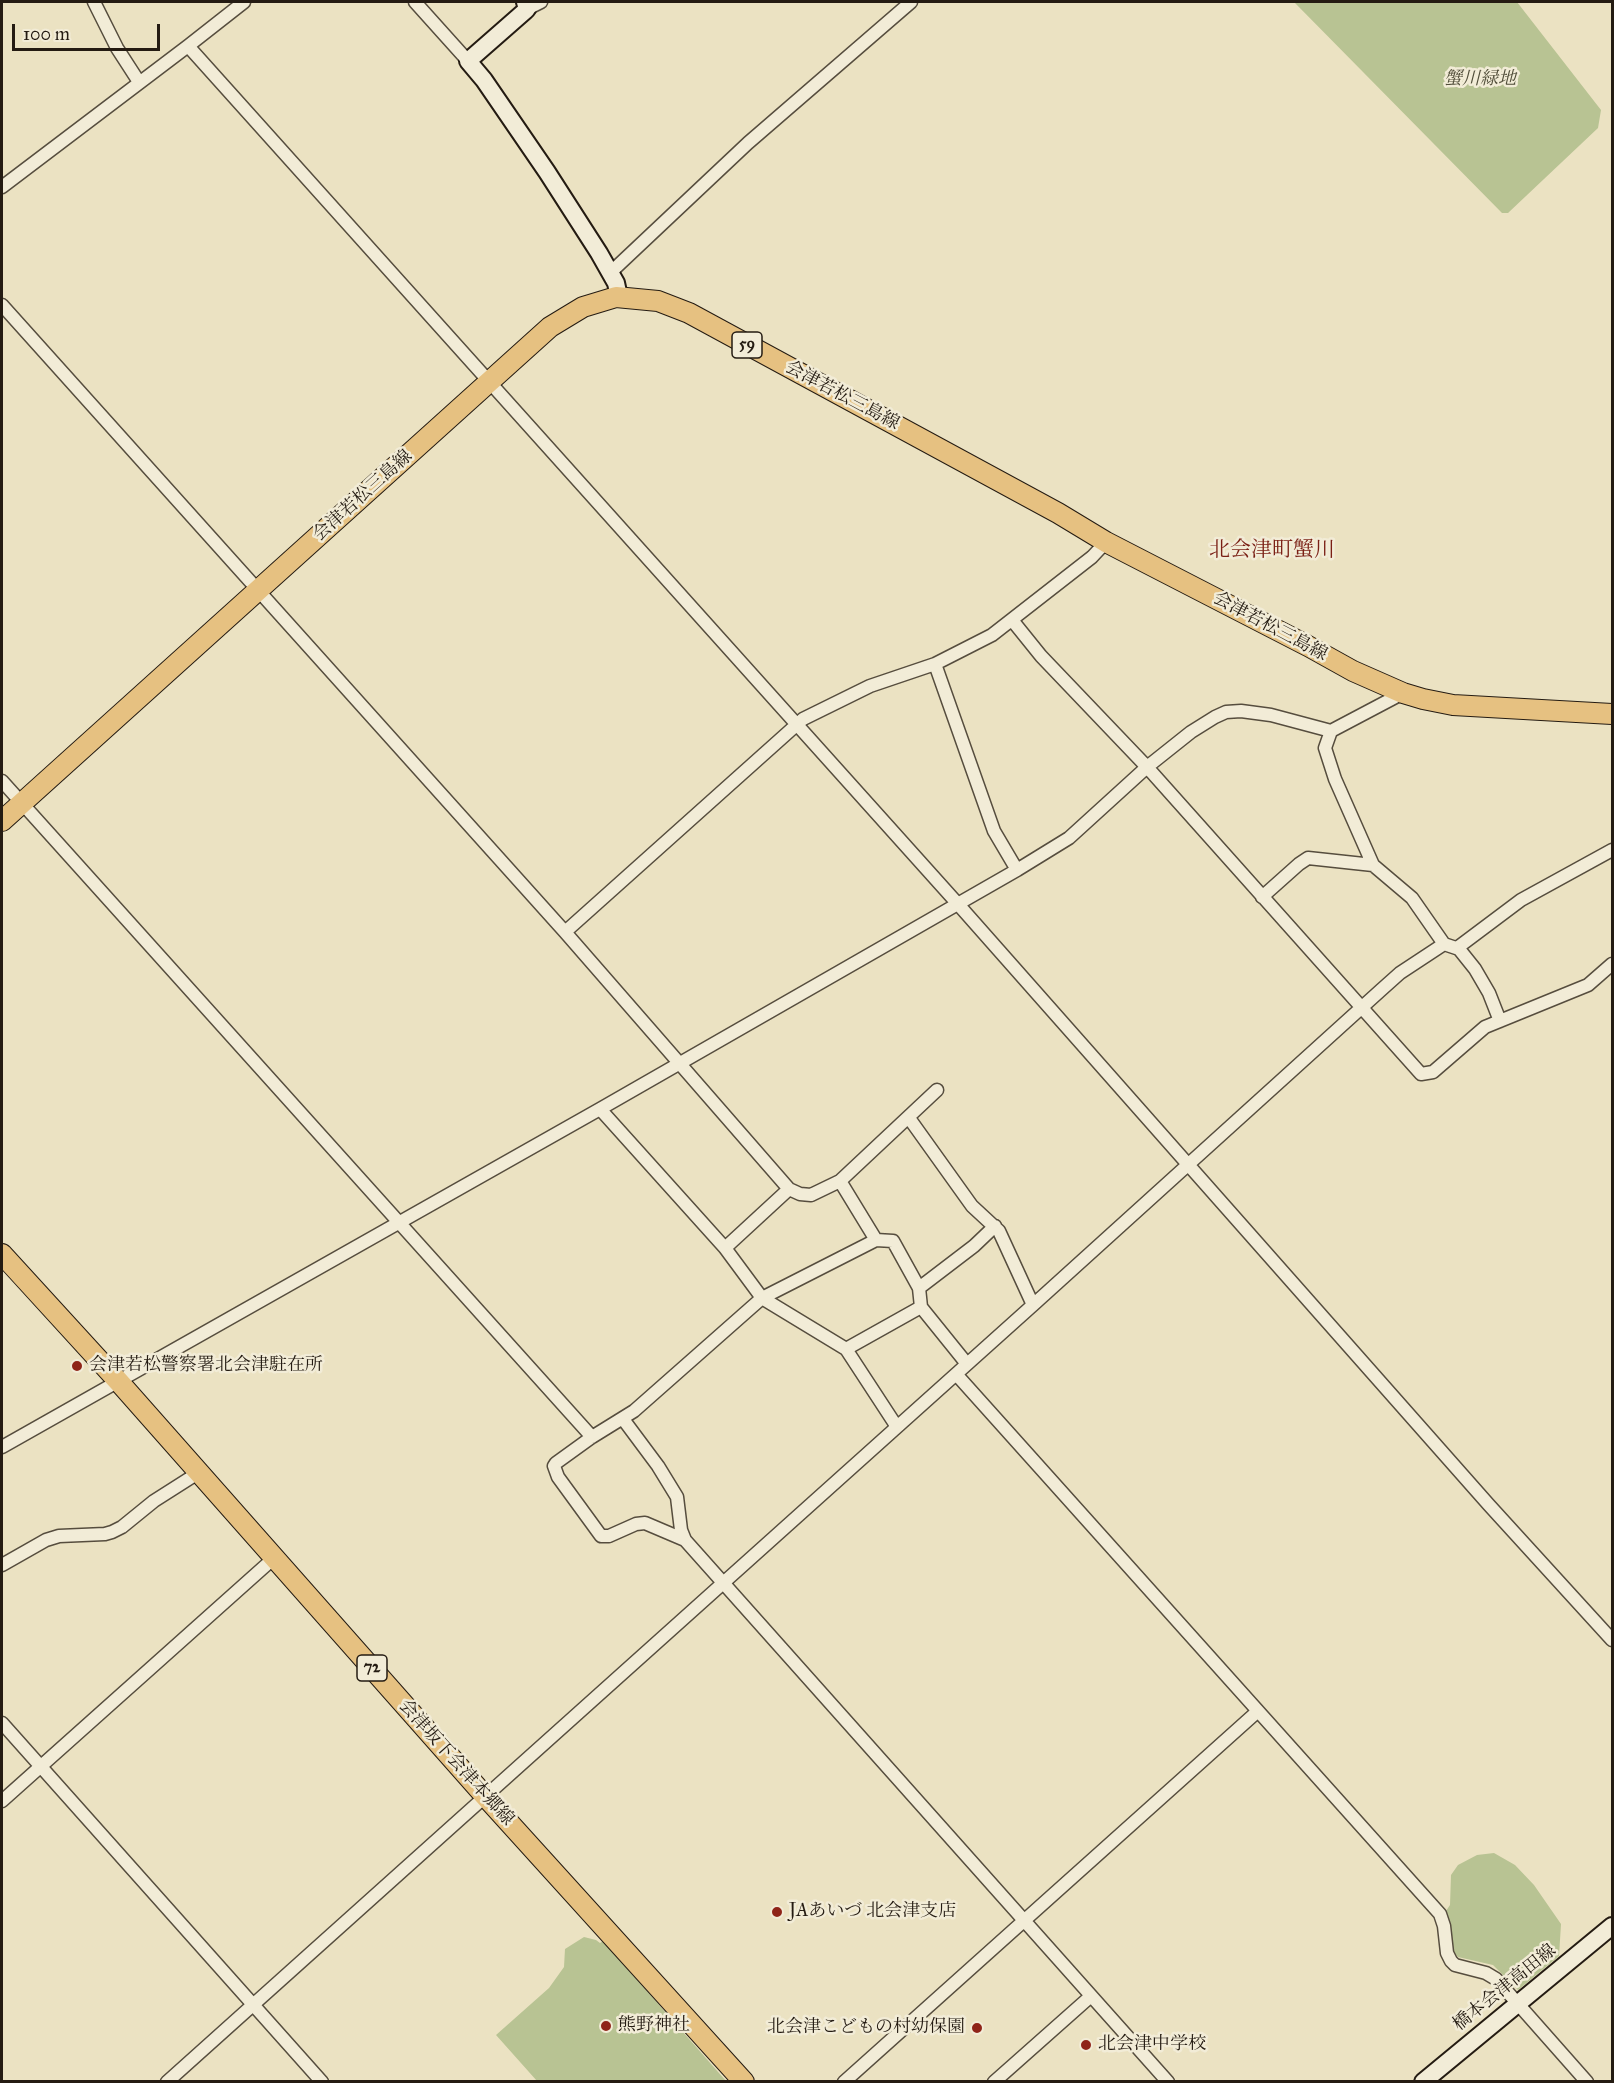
<!DOCTYPE html>
<meta charset="utf-8">
<style>
body{margin:0}
#map{position:relative;width:1614px;height:2083px;overflow:hidden;background:#ebe2c2;font-family:"IM FELL Great Primer",serif}
canvas{display:block}
.frame{position:absolute;inset:0;border:3px solid #241b12;pointer-events:none}
.scale{position:absolute;left:12px;top:24px;width:148px;height:27px;box-sizing:border-box;border:3px solid #241b12;border-top:0;padding-left:8px;font-size:18px;line-height:21px;white-space:nowrap;color:#241b12;-webkit-text-stroke:4px #f2ecd7;paint-order:stroke}
</style>
<div id="map">
<canvas width="1614" height="2083"></canvas>
<div class="frame"></div>
<div class="scale">100 m</div>
</div>
<script>
const ctx = document.querySelector('canvas').getContext('2d');
ctx.lineJoin = 'round';
function fillPath(path, color) {
  ctx.fillStyle = color;
  ctx.fill(path, 'evenodd');
}
function poly(rows) {
  const path = new Path2D();
  for (const r of rows) {
    path.moveTo(r[0], r[1]);
    for (let i = 2; i < r.length; i += 2) path.lineTo(r[i], r[i + 1]);
  }
  return path;
}
function stroke(path, color, width, dash) {
  ctx.strokeStyle = color;
  ctx.lineWidth = width;
  ctx.lineCap = dash ? 'butt' : 'round';
  ctx.setLineDash(dash || []);
  ctx.stroke(path);
}
function drawText(font, color, halo, rows, align = 'center') {
  ctx.font = font + ' "IM FELL Great Primer","Noto Serif JP",serif';
  ctx.lineWidth = 5;
  ctx.setLineDash([]);
  ctx.textBaseline = 'middle';
  ctx.strokeStyle = halo;
  ctx.fillStyle = color;
  for (const [text, x, y, turn = 0] of rows) {
    ctx.save();
    ctx.translate(x, y);
    ctx.rotate((+turn || 0) * Math.PI / 180);
    ctx.textAlign = isNaN(turn) ? turn : align;
    if (halo) ctx.strokeText(text, 0, 0);
    ctx.fillText(text, 0, 0);
    ctx.restore();
  }
}
const green = poly([
 [1294,2,1517,2,1601,110,1598,128,1508,213,1502,213],
 [1494,1853,1515,1865,1534,1885,1561,1924,1559,1956,1518,1990,1493,1965,1458,1957,1455,1954,1452,1947,1446,1911,1450,1905,1451,1875,1458,1865,1477,1855],
 [584,1937,596,1940,600,1943,603,1941,726,2081,537,2081,496,2035,549,1988,564,1967,565,1949]
]);
const street = poly([
 [94,2,117,48,139,82],
 [415,2,468,61],
 [527,9,541,2],
 [188,46,957,903,1489,1505,1612,1640],
 [2,187,188,46,244,2],
 [610,273,748,143,911,2],
 [2,305,565,932,789,1189,800,1194,811,1195,840,1181,937,1090],
 [1012,620,1041,656,1147,767,1421,1074,1433,1072,1485,1027,1588,985,1612,964],
 [935,664,994,831,1017,870],
 [2,781,592,1437],
 [1373,865,1335,779,1325,748,1331,731,1403,693],
 [1262,897,1299,864,1308,858,1373,865,1412,898,1444,944,1459,949,1475,969,1489,993,1500,1021],
 [565,932,803,719,870,686,935,664,992,635,1092,557,1106,542],
 [1457,948,1521,900,1612,850],
 [600,1109,725,1248,762,1298,846,1349,897,1427],
 [909,1118,972,1206,999,1231,1033,1305],
 [840,1181,876,1240],
 [725,1248,789,1189],
 [919,1288,974,1246,995,1226],
 [921,1307,967,1364],
 [956,1374,1440,1914,1444,1926,1447,1953,1451,1961,1455,1965,1486,1973,1496,1979,1587,2082],
 [623,1419,658,1466,677,1497,681,1530,685,1540,1168,2082],
 [2,1447,600,1109,1017,870,1069,838,1147,767,1191,732,1215,717,1226,712,1241,711,1271,715,1331,731],
 [685,1540,645,1523,636,1524,609,1536,601,1536,558,1477,554,1466,556,1463,592,1437,634,1411,762,1298,876,1240,893,1241,919,1288,921,1307,846,1349],
 [2,1565,46,1540,59,1536,105,1534,112,1532,122,1527,154,1501,198,1473],
 [2,1723,322,2082],
 [2,1801,274,1558],
 [167,2082,1033,1305,1381,990,1400,973,1444,944],
 [844,2082,1258,1711],
 [994,2082,1091,1996]
]);
const secondary = poly([
 [525,2,527,9,525,11,468,61,484,80,547,172,599,253,616,283,618,292,616,297],
 [1423,2082,1612,1926]
]);
const primary = poly([
 [2,821,550,327,583,307,616,297,658,301,689,313,1058,513,1106,542,1308,646,1353,671,1403,693,1423,699,1453,705,1612,714],
 [2,1254,119,1382,484,1795,744,2082]
]);
const markers = [
 [77,1366,6,"#8f2418"],
 [777,1912,6,"#8f2418"],
 [606,2026,6,"#8f2418"],
 [977,2028,6,"#8f2418"],
 [1086,2045,6,"#8f2418"]
];
const shields = [
 [747,345,30],
 [372,1668,30]
];
const shieldNames = [
 ["59",747,345],
 ["72",372,1668]
];
const parkNames = [
 ["蟹川緑地",1480,80]
];
const streetNames = [
 ["会津若松三島線",842,396,28],
 ["会津若松三島線",363,496,-42],
 ["会津若松三島線",1270,627,28],
 ["会津坂下会津本郷線",456,1763,48],
 ["橋本会津高田線",1505,1988,-39]
];
const poiNames = [
 ["会津若松警察署北会津駐在所",89,1366],
 ["JAあいづ 北会津支店",789,1912],
 ["熊野神社",618,2026],
 ["北会津こどもの村幼保園",965,2028,"right"],
 ["北会津中学校",1098,2045]
];
const quarterNames = [
 ["北会津町蟹川",1272,551]
];
fillPath(green, '#b8c393');
stroke(street, '#564d3e', 15);
stroke(secondary, '#241b12', 20);
stroke(primary, '#241b12', 22);
stroke(street, '#f2ecd7', 12);
stroke(secondary, '#f2ecd7', 16);
stroke(primary, '#e6c181', 20);
for (const [x, y, r, color] of markers) {
  const dot = new Path2D();
  dot.arc(x, y, r, 0, 2 * Math.PI);
  ctx.fillStyle = color;
  ctx.fill(dot);
  stroke(dot, '#f2ecd7', 2);
}
for (const [x, y, w] of shields) {
  const box = new Path2D();
  box.roundRect(x - w / 2, y - 13, w, 26, 4.5);
  ctx.fillStyle = '#f2ecd7';
  ctx.fill(box);
  stroke(box, '#241b12', 1.5);
}
drawText('bold 16px', '#241b12', null, shieldNames);
drawText('italic 18px', '#504d39', '#f2ecd7', parkNames);
drawText('18px', '#241b12', '#f2ecd7', streetNames);
drawText('18px', '#241b12', '#f2ecd7', poiNames, 'left');
drawText('21px', '#7a1f14', '#f2ecd7', quarterNames);
</script>
